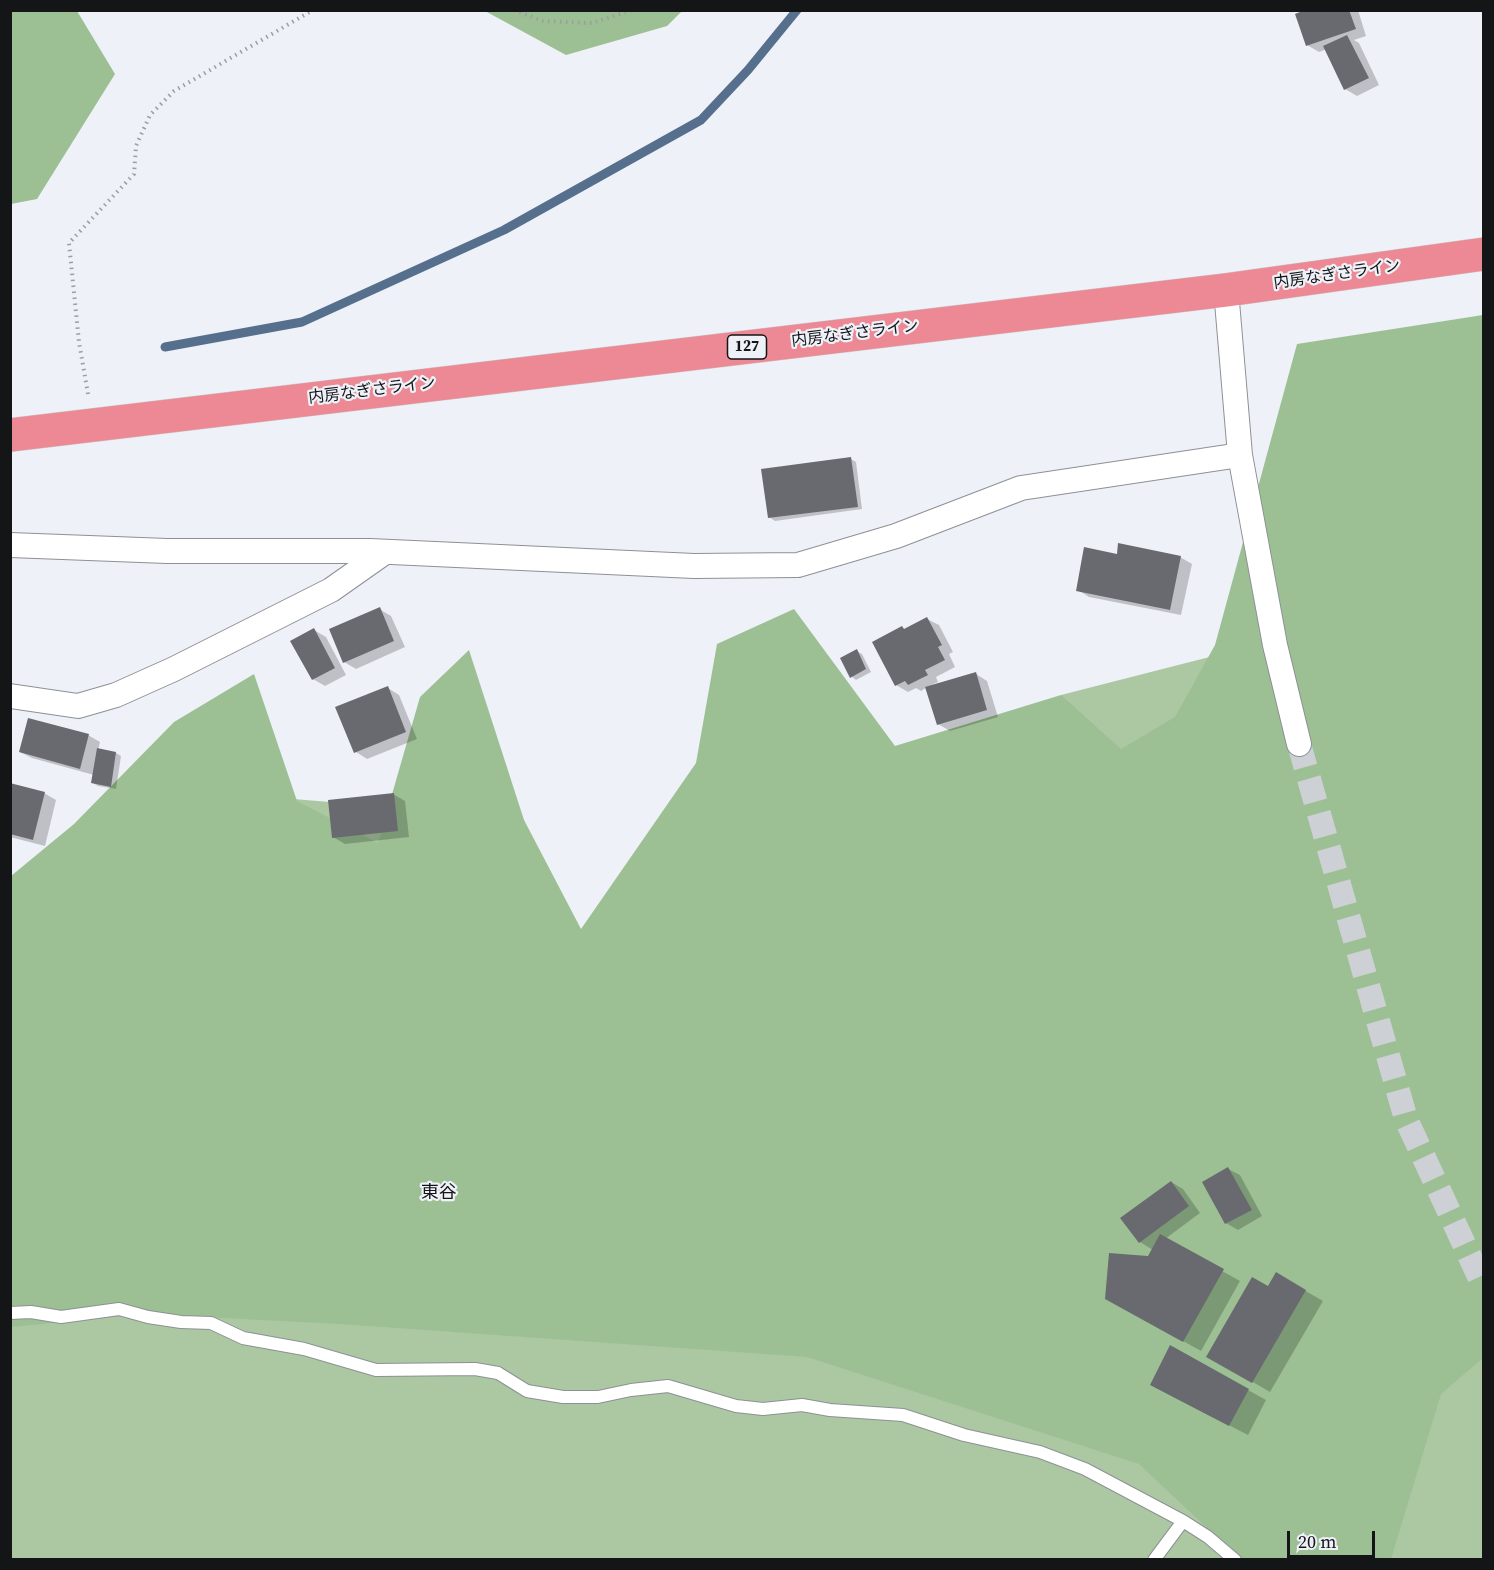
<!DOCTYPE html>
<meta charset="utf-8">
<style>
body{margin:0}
#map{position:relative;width:1494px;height:1570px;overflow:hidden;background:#eef1f7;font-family:"Source Serif 4",serif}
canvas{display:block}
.frame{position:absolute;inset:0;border:12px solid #141517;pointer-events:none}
.scale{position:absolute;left:1287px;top:1531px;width:88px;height:27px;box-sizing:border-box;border:3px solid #141517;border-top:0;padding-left:8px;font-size:18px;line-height:21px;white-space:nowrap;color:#141517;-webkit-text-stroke:4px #eef1f7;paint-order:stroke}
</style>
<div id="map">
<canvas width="1494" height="1570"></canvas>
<div class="frame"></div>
<div class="scale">20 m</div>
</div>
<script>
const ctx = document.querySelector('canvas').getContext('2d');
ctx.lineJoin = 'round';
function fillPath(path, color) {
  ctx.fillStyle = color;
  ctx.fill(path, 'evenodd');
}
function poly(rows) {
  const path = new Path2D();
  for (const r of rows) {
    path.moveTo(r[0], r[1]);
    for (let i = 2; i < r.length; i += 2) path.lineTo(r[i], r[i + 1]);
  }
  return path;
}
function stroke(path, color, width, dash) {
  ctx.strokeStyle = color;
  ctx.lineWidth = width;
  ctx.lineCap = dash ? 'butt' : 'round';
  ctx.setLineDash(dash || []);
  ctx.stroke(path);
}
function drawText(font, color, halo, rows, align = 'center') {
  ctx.font = font + ' "Source Serif 4","Noto Sans JP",serif';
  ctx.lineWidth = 4.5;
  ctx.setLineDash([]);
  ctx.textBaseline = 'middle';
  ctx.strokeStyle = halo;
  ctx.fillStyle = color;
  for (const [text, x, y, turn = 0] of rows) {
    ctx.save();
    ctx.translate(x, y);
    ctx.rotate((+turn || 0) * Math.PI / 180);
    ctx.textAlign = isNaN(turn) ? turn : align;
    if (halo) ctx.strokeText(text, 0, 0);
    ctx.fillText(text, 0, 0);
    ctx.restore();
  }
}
const green = poly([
 [1483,587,1483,1559,11,1560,11,1009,257,796,487,815,554,1030,1073,847,1061,695]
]);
const forest = poly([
 [11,10,77,11,115,74,37,199,11,204],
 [485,11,682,11,667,26,566,55],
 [1483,315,1483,1358,1441,1394,1391,1559,1240,1559,1139,1464,807,1357,340,1324,144,1314,11,1327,11,876,74,824,174,722,254,674,297,801,378,843,420,697,469,650,524,820,581,929,696,763,717,644,794,609,895,746,1061,695,1121,749,1175,717,1215,645,1297,344]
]);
const shadow = poly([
 [1310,10,1358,10,1366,36,1354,40,1359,43,1379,85,1357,96,1345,89,1327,49,1319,52,1307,45],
 [851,459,856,462,862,509,775,521,769,517],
 [1118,556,1180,557,1192,564,1181,615,1089,597,1078,590],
 [379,609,391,616,405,647,356,669,344,662],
 [927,619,939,625,953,652,949,654,955,667,936,677,938,682,931,685,976,674,987,681,998,717,950,731,938,724,927,687,921,691,916,688,908,692,896,685,905,630],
 [314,630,326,637,346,675,325,686,313,679],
 [856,651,862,654,871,672,856,680,851,676],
 [388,688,399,695,417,739,367,759,356,752],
 [88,735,100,742,98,750,116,753,121,756,116,789,98,786,93,783,94,775,32,758,20,752],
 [10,788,44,793,56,800,45,846,10,837],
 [393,794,405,801,409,837,345,844,333,837],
 [1228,1169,1240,1175,1262,1216,1238,1230,1226,1223],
 [1171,1182,1183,1189,1200,1213,1165,1239,1240,1281,1201,1351,1106,1298,1149,1257,1153,1250,1140,1242],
 [1276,1274,1323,1301,1270,1392,1208,1356,1269,1288],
 [1171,1347,1266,1400,1248,1435,1170,1395]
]);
const stream = poly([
 [165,347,302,322,504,230,701,120,748,70,797,10]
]);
const building = poly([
 [1305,10,1349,10,1356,29,1306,46,1295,14],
 [1347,35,1369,78,1344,90,1323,46],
 [851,457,858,507,768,518,761,469],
 [1118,543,1181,556,1170,610,1076,591,1084,547,1117,554],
 [380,607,394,641,343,663,329,629],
 [927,617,942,645,938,647,945,660,925,670,928,675,908,685,905,681,895,686,872,642,902,626,904,629],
 [314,628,335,668,312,680,290,641],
 [857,649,866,669,850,678,840,658],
 [976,672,987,710,937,725,925,687],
 [388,686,406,732,354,753,335,707],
 [28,718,89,734,80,769,19,752],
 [97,748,116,752,111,787,91,783],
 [10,783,45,792,33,840,10,834],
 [394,793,398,831,332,838,328,800],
 [1228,1167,1252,1210,1225,1224,1202,1182],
 [1171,1181,1189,1206,1139,1243,1120,1218],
 [1160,1234,1224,1269,1183,1342,1105,1299,1109,1253,1148,1256],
 [1276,1272,1306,1290,1252,1383,1206,1357,1252,1277,1268,1286],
 [1170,1345,1249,1389,1229,1426,1150,1385]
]);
const streetTunnel = poly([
 [1299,744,1406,1119,1484,1287]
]);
const path = poly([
 [514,10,543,21,592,23,632,10],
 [88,394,79,342,69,243,134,174,136,146,150,115,174,91,313,10]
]);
const lane = poly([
 [10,1313,31,1312,61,1317,119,1309,148,1317,181,1322,211,1323,243,1338,304,1349,376,1370,475,1369,498,1373,527,1391,563,1397,598,1397,631,1390,668,1386,736,1406,763,1409,802,1405,830,1410,903,1415,964,1435,1040,1452,1085,1469,1183,1521,1208,1537,1235,1560],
 [1154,1560,1183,1521]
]);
const street = poly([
 [1226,290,1240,455,1275,645,1299,744],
 [10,545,167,551,370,551,694,566,798,565,896,536,1021,488,1240,455],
 [10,696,78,706,116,695,174,669,331,590,385,552]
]);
const highway = poly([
 [10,435,1226,290,1484,254]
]);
const shields = [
 [747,347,39]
];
const shieldNames = [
 ["127",747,347]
];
const streetNames = [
 ["内房なぎさライン",1337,275,-8],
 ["内房なぎさライン",855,334,-7],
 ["内房なぎさライン",372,391,-7]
];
const neighbourhoodNames = [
 ["東谷",439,1193]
];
fillPath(green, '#abc8a3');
fillPath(forest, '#9cc093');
fillPath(shadow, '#0003');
stroke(stream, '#566f8d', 9);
fillPath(building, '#686a6f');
stroke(streetTunnel, '#cdd0d5', 24, [24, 12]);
stroke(lane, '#8d9095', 14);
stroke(street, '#8d9095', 26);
stroke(highway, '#cbcccc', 34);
stroke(path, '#9b9ea2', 4, [1.5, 4.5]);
stroke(lane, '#fff', 12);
stroke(street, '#fff', 24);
stroke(highway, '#ed8995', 33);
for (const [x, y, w] of shields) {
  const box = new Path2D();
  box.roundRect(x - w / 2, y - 12, w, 24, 4.5);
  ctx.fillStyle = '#eef1f7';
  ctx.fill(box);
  stroke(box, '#141517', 1.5);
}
drawText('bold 15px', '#141517', null, shieldNames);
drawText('16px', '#141517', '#eef1f7', streetNames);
drawText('18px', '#141517', '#eef1f7', neighbourhoodNames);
</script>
